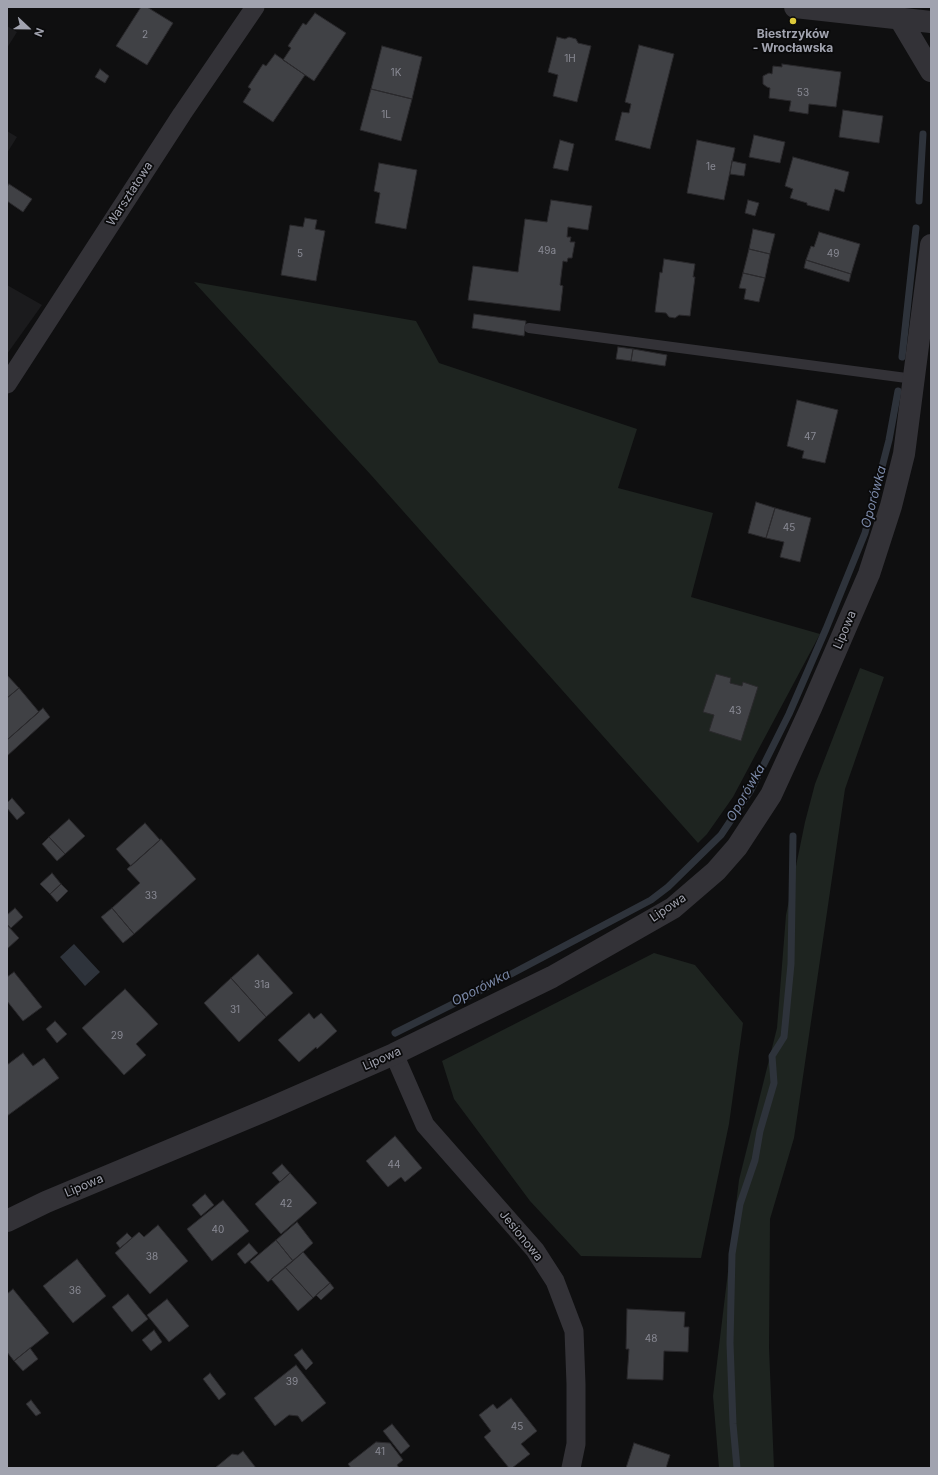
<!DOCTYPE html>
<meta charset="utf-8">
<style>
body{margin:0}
#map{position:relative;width:938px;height:1475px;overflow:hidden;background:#0f0f10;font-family:Inter,sans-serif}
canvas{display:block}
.frame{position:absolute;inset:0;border:8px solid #a1a3af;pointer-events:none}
.north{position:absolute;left:8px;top:8px;width:40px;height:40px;-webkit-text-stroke:3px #0a0a0b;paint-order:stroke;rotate:112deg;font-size:11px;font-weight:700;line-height:16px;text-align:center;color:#a1a3af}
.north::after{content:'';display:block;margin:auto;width:14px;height:18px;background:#a1a3af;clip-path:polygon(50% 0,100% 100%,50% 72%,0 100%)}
</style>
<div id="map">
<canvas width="938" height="1475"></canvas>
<div class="frame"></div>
<div class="north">N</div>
</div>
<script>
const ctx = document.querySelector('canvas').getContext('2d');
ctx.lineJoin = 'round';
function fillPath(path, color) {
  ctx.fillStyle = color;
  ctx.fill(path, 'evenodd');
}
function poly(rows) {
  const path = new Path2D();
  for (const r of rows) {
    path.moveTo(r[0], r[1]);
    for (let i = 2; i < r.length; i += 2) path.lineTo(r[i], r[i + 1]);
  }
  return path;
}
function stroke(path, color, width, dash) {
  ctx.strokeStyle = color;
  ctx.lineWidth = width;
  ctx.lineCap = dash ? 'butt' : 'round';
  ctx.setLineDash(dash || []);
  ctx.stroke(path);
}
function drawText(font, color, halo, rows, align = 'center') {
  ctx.font = font + ' Inter,sans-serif';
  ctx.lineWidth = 3.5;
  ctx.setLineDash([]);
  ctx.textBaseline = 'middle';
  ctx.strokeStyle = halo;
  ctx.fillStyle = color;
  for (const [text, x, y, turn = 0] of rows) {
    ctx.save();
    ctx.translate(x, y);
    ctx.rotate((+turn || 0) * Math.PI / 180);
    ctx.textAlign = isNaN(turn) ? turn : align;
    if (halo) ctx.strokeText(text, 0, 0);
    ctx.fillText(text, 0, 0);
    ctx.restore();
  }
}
const built = poly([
 [7,26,17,32,7,48],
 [7,131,17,137,7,153],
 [7,285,42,305,7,354]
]);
const green = poly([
 [194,282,416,321,439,363,637,429,618,488,713,513,691,597,820,634,733,797,707,834,698,843,371,475],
 [860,668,884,677,845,789,794,1138,770,1219,769,1348,774,1468,719,1468,713,1396,739,1180,777,1028,786,915,805,822,815,784],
 [654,953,695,965,743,1023,729,1124,701,1258,581,1256,530,1201,454,1099,442,1061]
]);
const water = poly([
 [74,944,100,972,85,986,60,957]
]);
const stream = poly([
 [919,201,923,134],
 [902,357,916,228],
 [395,1033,481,990,651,900,668,887,721,835,751,790,789,714,826,629,865,533,889,440,898,391],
 [737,1468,733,1424,730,1343,732,1254,740,1204,755,1160,760,1131,774,1083,772,1056,784,1037,791,964,793,836]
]);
const building = poly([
 [141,7,147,7,173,23,147,65,116,46,141,7],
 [315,13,346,33,314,81,283,60,291,48,288,46,303,23,306,25,315,13],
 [557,37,565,39,569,37,576,39,578,43,591,46,577,102,553,96,558,75,548,72,557,37],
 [639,45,674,54,650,149,615,140,622,112,629,113,631,104,625,102,639,45],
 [382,46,422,57,412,99,371,89,382,46],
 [275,54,305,75,273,122,243,102,251,89,248,87,263,64,266,66,275,54],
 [782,64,841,72,836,107,809,104,808,114,789,111,791,101,769,98,770,88,767,87,763,84,763,76,769,73,772,74,773,66,782,67,782,64],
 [100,69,109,76,105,83,95,77,100,69],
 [371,89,412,99,401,141,360,130,371,89],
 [843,110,883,116,879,143,839,137,843,110],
 [754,135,785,142,780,163,749,157,754,135],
 [560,140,574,144,568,171,553,168,560,140],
 [697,140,735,148,724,200,687,193,697,140],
 [793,157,849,172,844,192,835,189,829,211,807,205,807,203,790,198,793,189,785,186,793,157],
 [732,161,746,164,744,176,730,174,732,161],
 [379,163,417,170,406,229,375,223,380,193,374,191,379,163],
 [9,184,32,199,23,212,7,201,7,187,9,184],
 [551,200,592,206,588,230,568,227,567,237,571,237,570,242,575,242,572,258,568,258,567,262,563,261,560,285,563,286,560,311,468,300,473,266,518,272,525,219,547,222,551,200],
 [748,200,759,203,755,216,745,213,748,200],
 [305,218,317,220,315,229,325,231,316,281,281,275,290,225,303,227,305,218],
 [753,229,775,234,770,254,749,249,753,229],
 [819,232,860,244,851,274,806,260,811,246,814,247,819,232],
 [749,249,770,254,765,278,743,273,749,249],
 [664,259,695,264,693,277,695,277,690,316,679,315,675,318,669,317,666,313,655,312,660,272,662,273,664,259],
 [806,260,851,274,849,282,804,268,806,260],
 [743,273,765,278,759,302,744,299,746,289,739,288,743,273],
 [474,314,526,321,524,336,472,328,474,314],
 [618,347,633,349,631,361,616,359,618,347],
 [633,349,667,355,665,366,631,361,633,349],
 [797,400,838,410,825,463,802,458,804,451,787,446,797,400],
 [756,502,775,508,766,538,748,533,756,502],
 [775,508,811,518,800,562,780,557,784,542,766,538,775,508],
 [716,674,731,678,730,683,742,686,743,682,758,687,741,741,709,731,714,715,703,712,716,674],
 [7,675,19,688,7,698,7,675],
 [19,688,39,712,7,740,7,698,19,688],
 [43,708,50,717,7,756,7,740,43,708],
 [12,798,25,813,17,820,7,808,7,803,12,798],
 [69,819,85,836,65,854,49,837,69,819],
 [145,823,160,840,131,866,116,849,145,823],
 [49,837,65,854,57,861,42,844,49,837],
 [161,839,196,879,134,934,112,908,140,883,127,869,161,839],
 [52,873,61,884,50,894,40,884,52,873],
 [61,884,68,891,57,902,50,894,61,884],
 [15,908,23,917,11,928,7,924,7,915,15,908],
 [112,908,134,934,123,943,101,917,112,908],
 [7,925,19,938,7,949,7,925],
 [258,954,293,993,266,1017,231,978,258,954],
 [14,972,42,1007,23,1021,7,1001,7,977,14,972],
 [231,978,266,1017,239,1042,204,1003,231,978],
 [125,989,158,1024,136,1044,146,1055,124,1075,82,1028,125,989],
 [309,1013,314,1019,321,1013,337,1031,317,1049,316,1047,299,1062,278,1040,309,1013],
 [55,1021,67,1034,57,1043,46,1029,55,1021],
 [23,1053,33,1066,44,1058,59,1078,7,1116,7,1065,23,1053],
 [395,1136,422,1168,405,1182,401,1177,388,1187,366,1161,395,1136],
 [282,1164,290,1173,280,1182,272,1173,282,1164],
 [290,1173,317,1203,281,1234,255,1204,290,1173],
 [205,1194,214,1205,201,1216,192,1205,205,1194],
 [223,1200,249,1231,212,1261,187,1229,223,1200],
 [297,1222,313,1243,293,1261,276,1240,297,1222],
 [158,1225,188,1261,150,1294,115,1253,139,1232,144,1237,158,1225],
 [127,1233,132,1238,120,1248,116,1243,127,1233],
 [276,1240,293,1261,268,1282,250,1262,276,1240],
 [249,1243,258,1253,245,1264,237,1254,249,1243],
 [303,1252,330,1283,313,1298,285,1267,303,1252],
 [77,1259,106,1296,73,1323,43,1286,77,1259],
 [285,1267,313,1298,298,1311,271,1279,285,1267],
 [330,1283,334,1288,321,1300,316,1295,330,1283],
 [13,1289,49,1333,14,1361,7,1352,7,1294,13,1289],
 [128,1294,148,1319,132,1332,112,1307,128,1294],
 [167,1299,189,1326,169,1342,147,1315,167,1299],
 [627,1309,685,1312,684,1327,689,1327,688,1352,664,1351,663,1380,627,1379,629,1349,626,1349,627,1309],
 [154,1330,162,1342,151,1351,142,1340,154,1330],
 [30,1348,38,1359,23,1371,14,1361,30,1348],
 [302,1349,313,1363,306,1370,294,1355,302,1349],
 [296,1365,326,1403,302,1422,298,1416,289,1415,275,1426,254,1398,296,1365],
 [210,1373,226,1394,219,1400,203,1379,210,1373],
 [511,1398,537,1431,521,1444,530,1454,512,1468,509,1468,484,1437,491,1431,479,1415,493,1404,497,1409,511,1398],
 [31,1400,41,1413,36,1416,26,1404,31,1400],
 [392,1424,410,1446,401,1454,383,1431,392,1424],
 [376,1442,390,1443,403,1460,397,1465,399,1468,351,1468,348,1464,376,1442],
 [634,1443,670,1455,666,1468,626,1468,634,1443],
 [243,1451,256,1468,215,1468,232,1454,238,1455,243,1451]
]);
const service = poly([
 [529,328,914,379]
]);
const minor = poly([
 [7,384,182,114,255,7],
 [394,1054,425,1125,535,1250,555,1281,574,1331,576,1384,576,1444,571,1468]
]);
const tertiary = poly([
 [795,7,931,22],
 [900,19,931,71],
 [7,1221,46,1202,271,1108,394,1054,552,977,673,908,716,871,737,847,771,795,811,708,869,574,891,506,904,454,931,245]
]);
const markers = [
 [793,21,4,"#ddc93a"]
];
const numberNames = [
 ["2",145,35],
 ["1H",570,59],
 ["1K",396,73],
 ["53",803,93],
 ["1L",386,115],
 ["1e",711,167],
 ["49a",547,251],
 ["5",300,254],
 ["49",833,254],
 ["47",810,437],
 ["45",789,528],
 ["43",735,711],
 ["33",151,896],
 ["31a",262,985],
 ["31",235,1010],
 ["29",117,1036],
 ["44",394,1165],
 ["42",286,1204],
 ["40",218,1230],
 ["38",152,1257],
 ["36",75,1291],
 ["48",651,1339],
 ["39",292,1382],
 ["45",517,1427],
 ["41",380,1452]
];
const poiNames = [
 ["Biestrzyków",793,34],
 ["- Wrocławska",793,48]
];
const streetNames = [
 ["Warsztatowa",130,194,-57],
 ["Lipowa",845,630,-67],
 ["Lipowa",668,908,-34],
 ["Lipowa",382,1059,-24],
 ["Lipowa",84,1186,-23],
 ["Jesionowa",521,1236,51]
];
const waterNames = [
 ["Oporówka",874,497,-75],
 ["Oporówka",746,793,-60],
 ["Oporówka",481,988,-27]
];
fillPath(built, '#1b1b1d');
fillPath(green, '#1e2420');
fillPath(water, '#2e333b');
stroke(stream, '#2e333b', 7);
fillPath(building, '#404145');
stroke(building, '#2a292c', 1);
stroke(service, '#333237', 10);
stroke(minor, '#333237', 19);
stroke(tertiary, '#333237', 22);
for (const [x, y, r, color] of markers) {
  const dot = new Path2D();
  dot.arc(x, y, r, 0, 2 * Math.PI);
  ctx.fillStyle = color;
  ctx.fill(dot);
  stroke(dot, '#0a0a0b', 1.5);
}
drawText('10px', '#898a94', null, numberNames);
drawText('bold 12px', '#a1a3af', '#0a0a0b', poiNames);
drawText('12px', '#a1a3af', '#0a0a0b', streetNames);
drawText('italic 13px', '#7b89a8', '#0a0a0b', waterNames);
</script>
